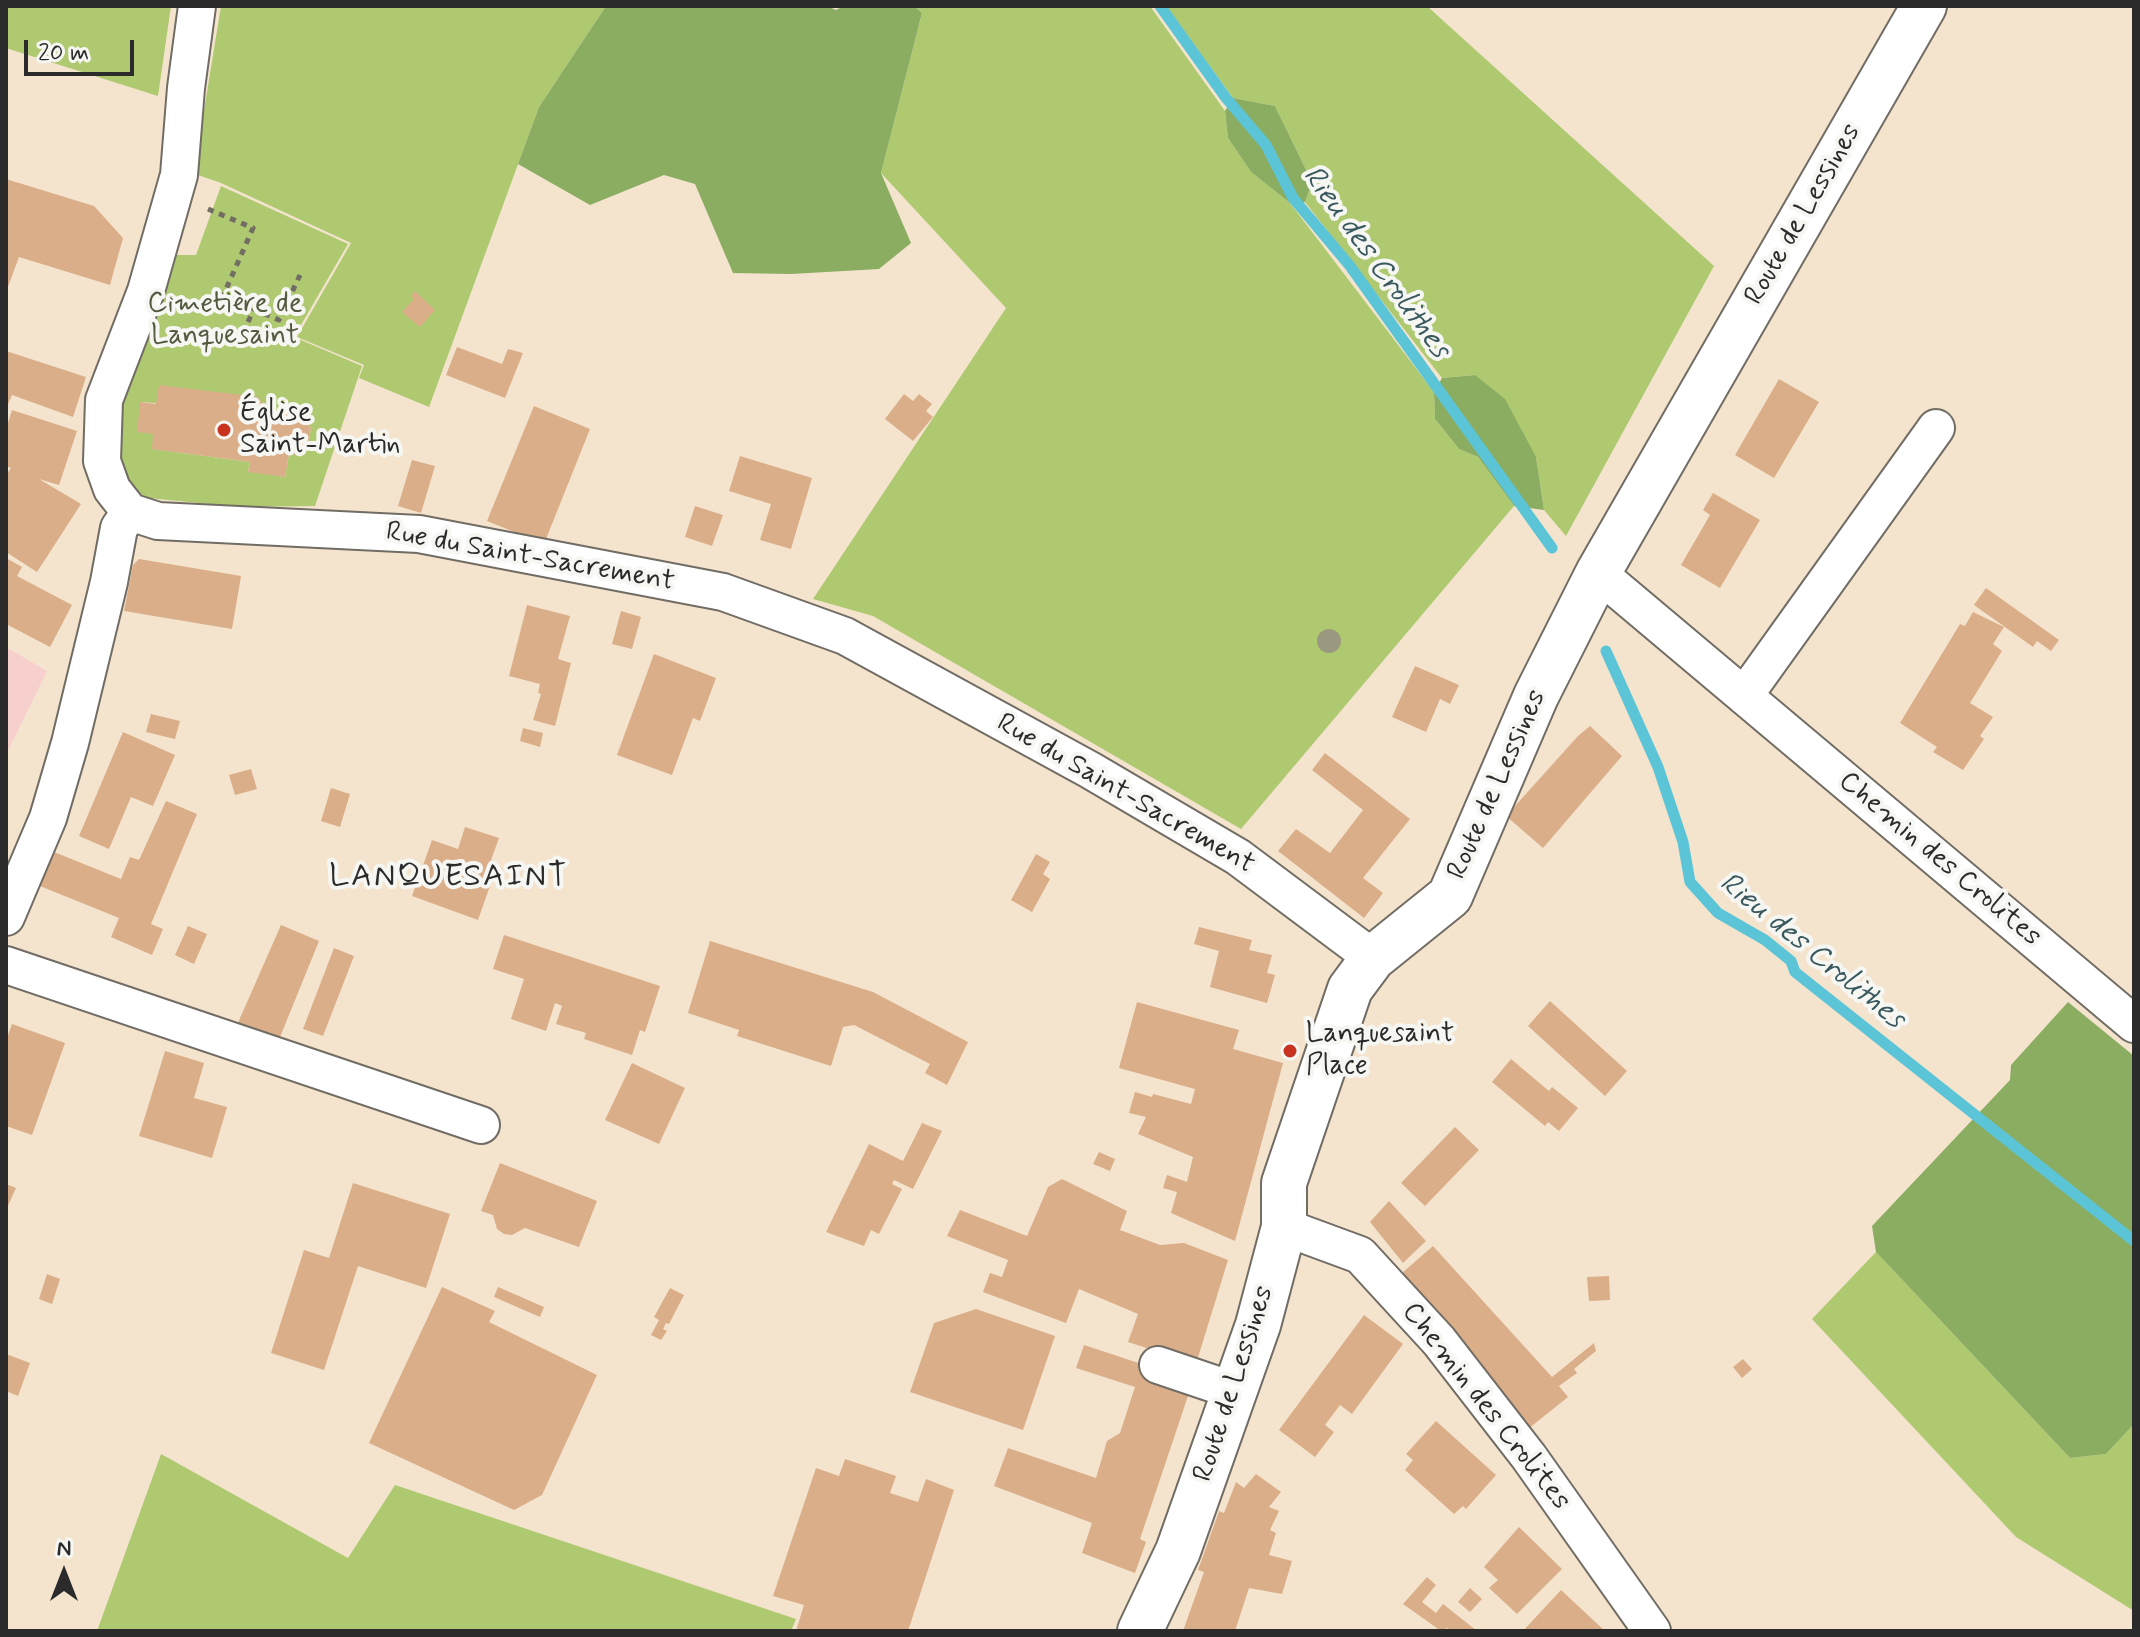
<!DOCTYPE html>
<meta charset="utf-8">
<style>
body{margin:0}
#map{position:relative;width:2140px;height:1637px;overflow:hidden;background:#f4e4ce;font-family:Mynerve,sans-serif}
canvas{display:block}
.frame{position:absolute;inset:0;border:8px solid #2b2b2b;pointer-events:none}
.north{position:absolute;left:24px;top:1533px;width:80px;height:80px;-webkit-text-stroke:6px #f6f6f2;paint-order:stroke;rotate:0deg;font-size:22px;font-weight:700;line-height:32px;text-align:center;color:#2b2b2b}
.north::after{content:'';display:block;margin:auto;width:28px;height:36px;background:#2b2b2b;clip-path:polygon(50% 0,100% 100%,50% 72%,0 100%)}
.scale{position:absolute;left:24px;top:40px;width:110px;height:36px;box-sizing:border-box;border:4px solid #2b2b2b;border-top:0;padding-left:10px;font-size:24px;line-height:28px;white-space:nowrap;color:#2b2b2b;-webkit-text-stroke:6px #f6f6f2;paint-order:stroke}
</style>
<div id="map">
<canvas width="2140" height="1637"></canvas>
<div class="frame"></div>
<div class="north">N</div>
<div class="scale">20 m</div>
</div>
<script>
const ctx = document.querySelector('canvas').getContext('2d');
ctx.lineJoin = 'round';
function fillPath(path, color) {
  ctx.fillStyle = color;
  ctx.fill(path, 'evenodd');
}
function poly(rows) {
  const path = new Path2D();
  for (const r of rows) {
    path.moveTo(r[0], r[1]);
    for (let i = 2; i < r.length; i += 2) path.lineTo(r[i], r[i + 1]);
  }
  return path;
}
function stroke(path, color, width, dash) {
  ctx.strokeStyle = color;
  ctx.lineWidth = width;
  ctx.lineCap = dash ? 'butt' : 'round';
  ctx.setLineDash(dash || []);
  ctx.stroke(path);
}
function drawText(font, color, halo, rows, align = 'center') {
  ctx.font = font + ' Mynerve,sans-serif';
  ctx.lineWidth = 8;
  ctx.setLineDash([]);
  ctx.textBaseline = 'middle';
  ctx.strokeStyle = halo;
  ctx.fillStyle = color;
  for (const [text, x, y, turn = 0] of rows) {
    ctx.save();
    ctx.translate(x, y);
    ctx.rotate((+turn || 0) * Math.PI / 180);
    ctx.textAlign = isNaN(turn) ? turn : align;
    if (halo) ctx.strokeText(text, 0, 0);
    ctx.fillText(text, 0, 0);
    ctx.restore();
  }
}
const built = poly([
 [6,647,47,671,6,755]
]);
const green = poly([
 [6,6,171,6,158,96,6,48],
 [221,6,606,6,539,107,429,407,359,378,364,365,297,337,351,243,221,183,198,175,200,135],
 [914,6,1150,6,1225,111,1228,138,1251,172,1290,203,1434,392,1435,419,1459,449,1478,457,1514,506,1241,829,873,616,813,599,1006,308,881,173,922,13],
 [1166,6,1427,6,1714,266,1566,536,1544,510,1536,457,1475,375,1442,378,1305,202,1312,182,1275,106,1233,98],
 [221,186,348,244,294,337,362,366,315,506,240,507,148,498,132,490,119,462,117,409,172,255,196,255],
 [141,402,301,415,311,428,308,445,296,455,289,454,285,477,248,471,250,462,153,449,153,434],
 [1876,1252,2070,1458,2106,1454,2134,1424,2134,1611,2016,1537,1812,1319],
 [161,1454,348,1558,395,1485,796,1619,791,1631,97,1631]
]);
const forest = poly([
 [606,6,827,6,836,10,844,6,914,6,922,13,881,173,911,243,879,269,791,274,733,273,695,184,664,175,590,205,518,164,539,107],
 [1233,98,1275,106,1312,182,1305,202,1290,203,1251,172,1228,138,1225,111],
 [1475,375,1505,399,1536,457,1544,510,1514,506,1478,457,1459,449,1435,419,1434,392,1442,378],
 [2068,1002,2134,1056,2134,1424,2106,1454,2070,1458,1876,1252,1872,1226,2010,1080,2011,1065]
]);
const stream = poly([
 [1160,6,1226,98,1266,145,1293,198,1350,266,1552,548],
 [1606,651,1658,767,1683,842,1690,882,1718,913,1765,940,1791,961,1795,972,2134,1241]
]);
const building = poly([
 [6,179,94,206,123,238,110,285,19,257,6,292],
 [415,291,435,310,420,327,402,312,414,299,411,296],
 [457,347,502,364,508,349,523,353,505,398,446,375],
 [6,351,86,377,73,417,12,395,6,409],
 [1779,379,1819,402,1774,478,1735,455],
 [159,385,258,397,268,411,301,415,311,428,308,445,296,455,289,454,285,477,248,472,250,462,152,449,153,434,137,432,140,402,156,404],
 [904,394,913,401,919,394,932,404,926,411,933,417,913,441,885,419],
 [534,406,590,429,544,544,487,521],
 [12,410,77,431,59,485,39,479,81,504,37,572,6,552,6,475,11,468,6,466,6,429],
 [740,456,812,478,791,549,760,540,771,504,729,491],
 [412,460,435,466,421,513,398,506],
 [1713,493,1760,520,1720,588,1681,565,1710,515,1703,510],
 [695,506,723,515,712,546,685,537],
 [6,558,22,567,17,576,72,605,50,647,6,624],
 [139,559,241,576,232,629,124,611,133,565],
 [1986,588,2059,640,2051,651,2037,641,2033,647,1974,605],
 [527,605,570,616,558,659,571,663,555,726,533,720,541,694,538,693,540,684,509,676],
 [621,611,641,617,632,649,612,644],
 [1973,612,2004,627,1993,644,2002,651,1970,703,1993,717,1980,736,1984,739,1963,770,1933,752,1937,747,1900,723,1960,624,1965,626],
 [654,654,716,678,700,721,693,718,672,775,617,755],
 [1415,666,1459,685,1450,704,1440,699,1426,732,1392,717],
 [151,714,180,721,175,739,146,732],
 [1590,726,1622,756,1543,848,1506,816,1578,736],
 [523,728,543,733,540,747,520,741],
 [123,732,175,755,153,806,131,797,109,849,79,836],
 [1325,753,1410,819,1363,878,1383,893,1364,918,1278,851,1296,829,1330,853,1363,810,1312,770],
 [251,769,257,789,235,795,229,775],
 [331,788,350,794,340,827,321,821],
 [166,801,197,814,151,924,163,929,152,955,111,937,119,918,35,884,49,850,121,879,130,857,139,860],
 [465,827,499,838,491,860,498,863,478,920,412,896,432,840,458,849],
 [1036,854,1050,862,1043,874,1050,879,1032,912,1011,900],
 [281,925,319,941,278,1042,237,1025],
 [188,926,207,934,194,964,175,955],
 [1199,927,1252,940,1249,950,1272,955,1267,973,1275,975,1267,1003,1210,987,1219,951,1194,944],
 [504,935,660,986,645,1032,640,1030,632,1055,584,1039,586,1033,556,1024,562,1006,555,1003,546,1031,511,1019,524,979,493,969],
 [710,941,873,992,968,1042,947,1085,925,1073,930,1064,854,1025,843,1027,831,1066,737,1036,739,1030,688,1013],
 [334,948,354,956,323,1036,303,1029],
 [1550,1001,1627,1071,1605,1096,1528,1026],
 [1137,1002,1239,1030,1233,1049,1283,1063,1235,1241,1171,1213,1177,1192,1163,1188,1167,1175,1187,1182,1193,1157,1138,1134,1146,1117,1129,1113,1135,1092,1152,1097,1153,1094,1191,1104,1195,1089,1119,1068],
 [12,1024,65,1043,32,1135,6,1126,6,1041],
 [165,1051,204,1063,194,1098,227,1107,212,1158,139,1136],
 [1511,1059,1549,1091,1552,1087,1578,1108,1559,1131,1548,1122,1545,1126,1492,1082],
 [632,1063,685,1088,659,1144,605,1120],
 [922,1123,942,1131,913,1189,894,1180,892,1184,902,1189,879,1234,871,1230,864,1246,826,1232,869,1144,903,1161],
 [1455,1127,1479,1150,1425,1206,1401,1183],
 [1099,1152,1115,1159,1110,1171,1093,1164],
 [500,1163,597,1201,579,1247,525,1228,512,1235,504,1234,497,1229,493,1215,481,1211],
 [1062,1179,1127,1211,1120,1230,1160,1245,1184,1243,1228,1260,1196,1364,1128,1342,1138,1314,1079,1289,1066,1323,983,1292,990,1273,1002,1277,1008,1260,947,1236,960,1210,1027,1236,1048,1187],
 [353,1183,450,1214,426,1288,358,1266,324,1370,271,1353,304,1250,329,1258],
 [6,1184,16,1188,6,1210],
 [1389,1201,1426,1241,1403,1263,1370,1222],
 [1433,1246,1552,1377,1594,1343,1596,1351,1574,1369,1577,1373,1559,1386,1568,1397,1523,1433,1402,1273],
 [47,1274,60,1279,52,1304,39,1299],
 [1609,1276,1610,1300,1589,1301,1587,1277],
 [442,1287,495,1311,489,1322,597,1375,542,1495,514,1510,369,1443],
 [498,1287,544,1307,540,1317,494,1297],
 [670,1288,684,1295,669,1324,666,1323,663,1329,667,1331,661,1340,651,1335,659,1320,654,1317],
 [976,1309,1055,1336,1023,1430,910,1392,934,1323],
 [1364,1315,1403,1344,1352,1414,1340,1405,1325,1425,1334,1432,1315,1457,1279,1430],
 [1084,1345,1193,1381,1140,1539,1146,1542,1135,1573,1082,1553,1092,1523,994,1486,1008,1448,1096,1478,1107,1441,1120,1433,1135,1387,1076,1368],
 [6,1354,30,1363,18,1396,6,1391],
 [1743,1359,1752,1369,1742,1378,1733,1367],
 [1436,1421,1496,1475,1466,1509,1463,1506,1454,1514,1405,1470,1413,1460,1406,1454],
 [845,1459,896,1476,890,1493,918,1502,926,1479,954,1490,908,1631,796,1631,804,1605,773,1596,816,1468,839,1476],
 [1256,1474,1281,1492,1269,1507,1279,1511,1270,1530,1276,1533,1269,1555,1292,1561,1282,1594,1249,1588,1235,1631,1183,1631,1204,1572,1198,1570,1219,1511,1224,1513,1236,1482,1244,1488],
 [1519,1527,1562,1569,1517,1614,1489,1588,1498,1580,1484,1567],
 [1427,1577,1436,1585,1422,1602,1436,1613,1443,1604,1477,1631,1450,1631,1447,1628,1441,1631,1403,1604],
 [1470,1588,1482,1599,1470,1612,1458,1602],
 [1561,1590,1605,1631,1523,1631]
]);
const path = poly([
 [208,209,253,228,223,296,279,320,300,275],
 [248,322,254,309]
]);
const minor = poly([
 [130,512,158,521,419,534,723,592,845,636,1090,770,1238,857,1373,958],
 [130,512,112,489,102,461,104,400,146,291,179,175,186,88,197,6],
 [1598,573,2134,1024],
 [1744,696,1936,428],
 [6,917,48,818,70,743,109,582,119,528,130,512],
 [6,965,481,1125],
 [1284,1227,1360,1255,1439,1341,1529,1457,1652,1631],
 [1158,1365,1235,1391]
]);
const secondary = poly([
 [1140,1631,1178,1551,1258,1325,1284,1227,1284,1183,1350,989,1373,958,1450,896,1536,696,1598,573,1924,6]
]);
const trees = [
 [1329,641]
];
const markers = [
 [224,430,8,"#c8321e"],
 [1290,1051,8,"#c8321e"]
];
const streetNames = [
 ["Route de Lessines",1804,215,-60],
 ["Rue du Saint-Sacrement",530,558,10],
 ["Route de Lessines",1498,785,-66],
 ["Rue du Saint-Sacrement",1125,795,30],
 ["Chemin des Crolites",1939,860,40],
 ["Route de Lessines",1235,1384,-72],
 ["Chemin des Crolites",1485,1407,52]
];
const parkNames = [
 ["Cimetière de",225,305],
 ["Lanquesaint",225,337]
];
const poiNames = [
 ["Église",240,414],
 ["Saint-Martin",240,446],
 ["Lanquesaint",1306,1035],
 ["Place",1306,1067]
];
const waterNames = [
 ["Rieu des Crolithes",1375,263,54],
 ["Rieu des Crolithes",1811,952,39]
];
const quarterNames = [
 ["LANQUESAINT",449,878]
];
fillPath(built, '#f7d0ce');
fillPath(green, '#aec970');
fillPath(forest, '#8aad62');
stroke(stream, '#5bc5d7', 11);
fillPath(building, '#daae89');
stroke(minor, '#716c64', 40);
stroke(secondary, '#716c64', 48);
stroke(path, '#716c64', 5, [6, 6]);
stroke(minor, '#fff', 36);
stroke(secondary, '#fff', 44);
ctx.fillStyle = '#9b9880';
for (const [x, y] of trees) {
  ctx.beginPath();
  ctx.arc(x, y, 12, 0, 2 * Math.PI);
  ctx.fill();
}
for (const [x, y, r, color] of markers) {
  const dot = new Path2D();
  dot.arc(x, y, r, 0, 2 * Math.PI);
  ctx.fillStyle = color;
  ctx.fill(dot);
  stroke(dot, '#f6f6f2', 3);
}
drawText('28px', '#2b2b2b', '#f6f6f2', streetNames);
drawText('28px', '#525a40', '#f6f6f2', parkNames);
drawText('28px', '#2b2b2b', '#f6f6f2', poiNames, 'left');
drawText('italic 30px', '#39595f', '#f6f6f2', waterNames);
ctx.letterSpacing = '2px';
drawText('32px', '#2b2b2b', '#f6f6f2', quarterNames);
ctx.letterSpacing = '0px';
</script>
